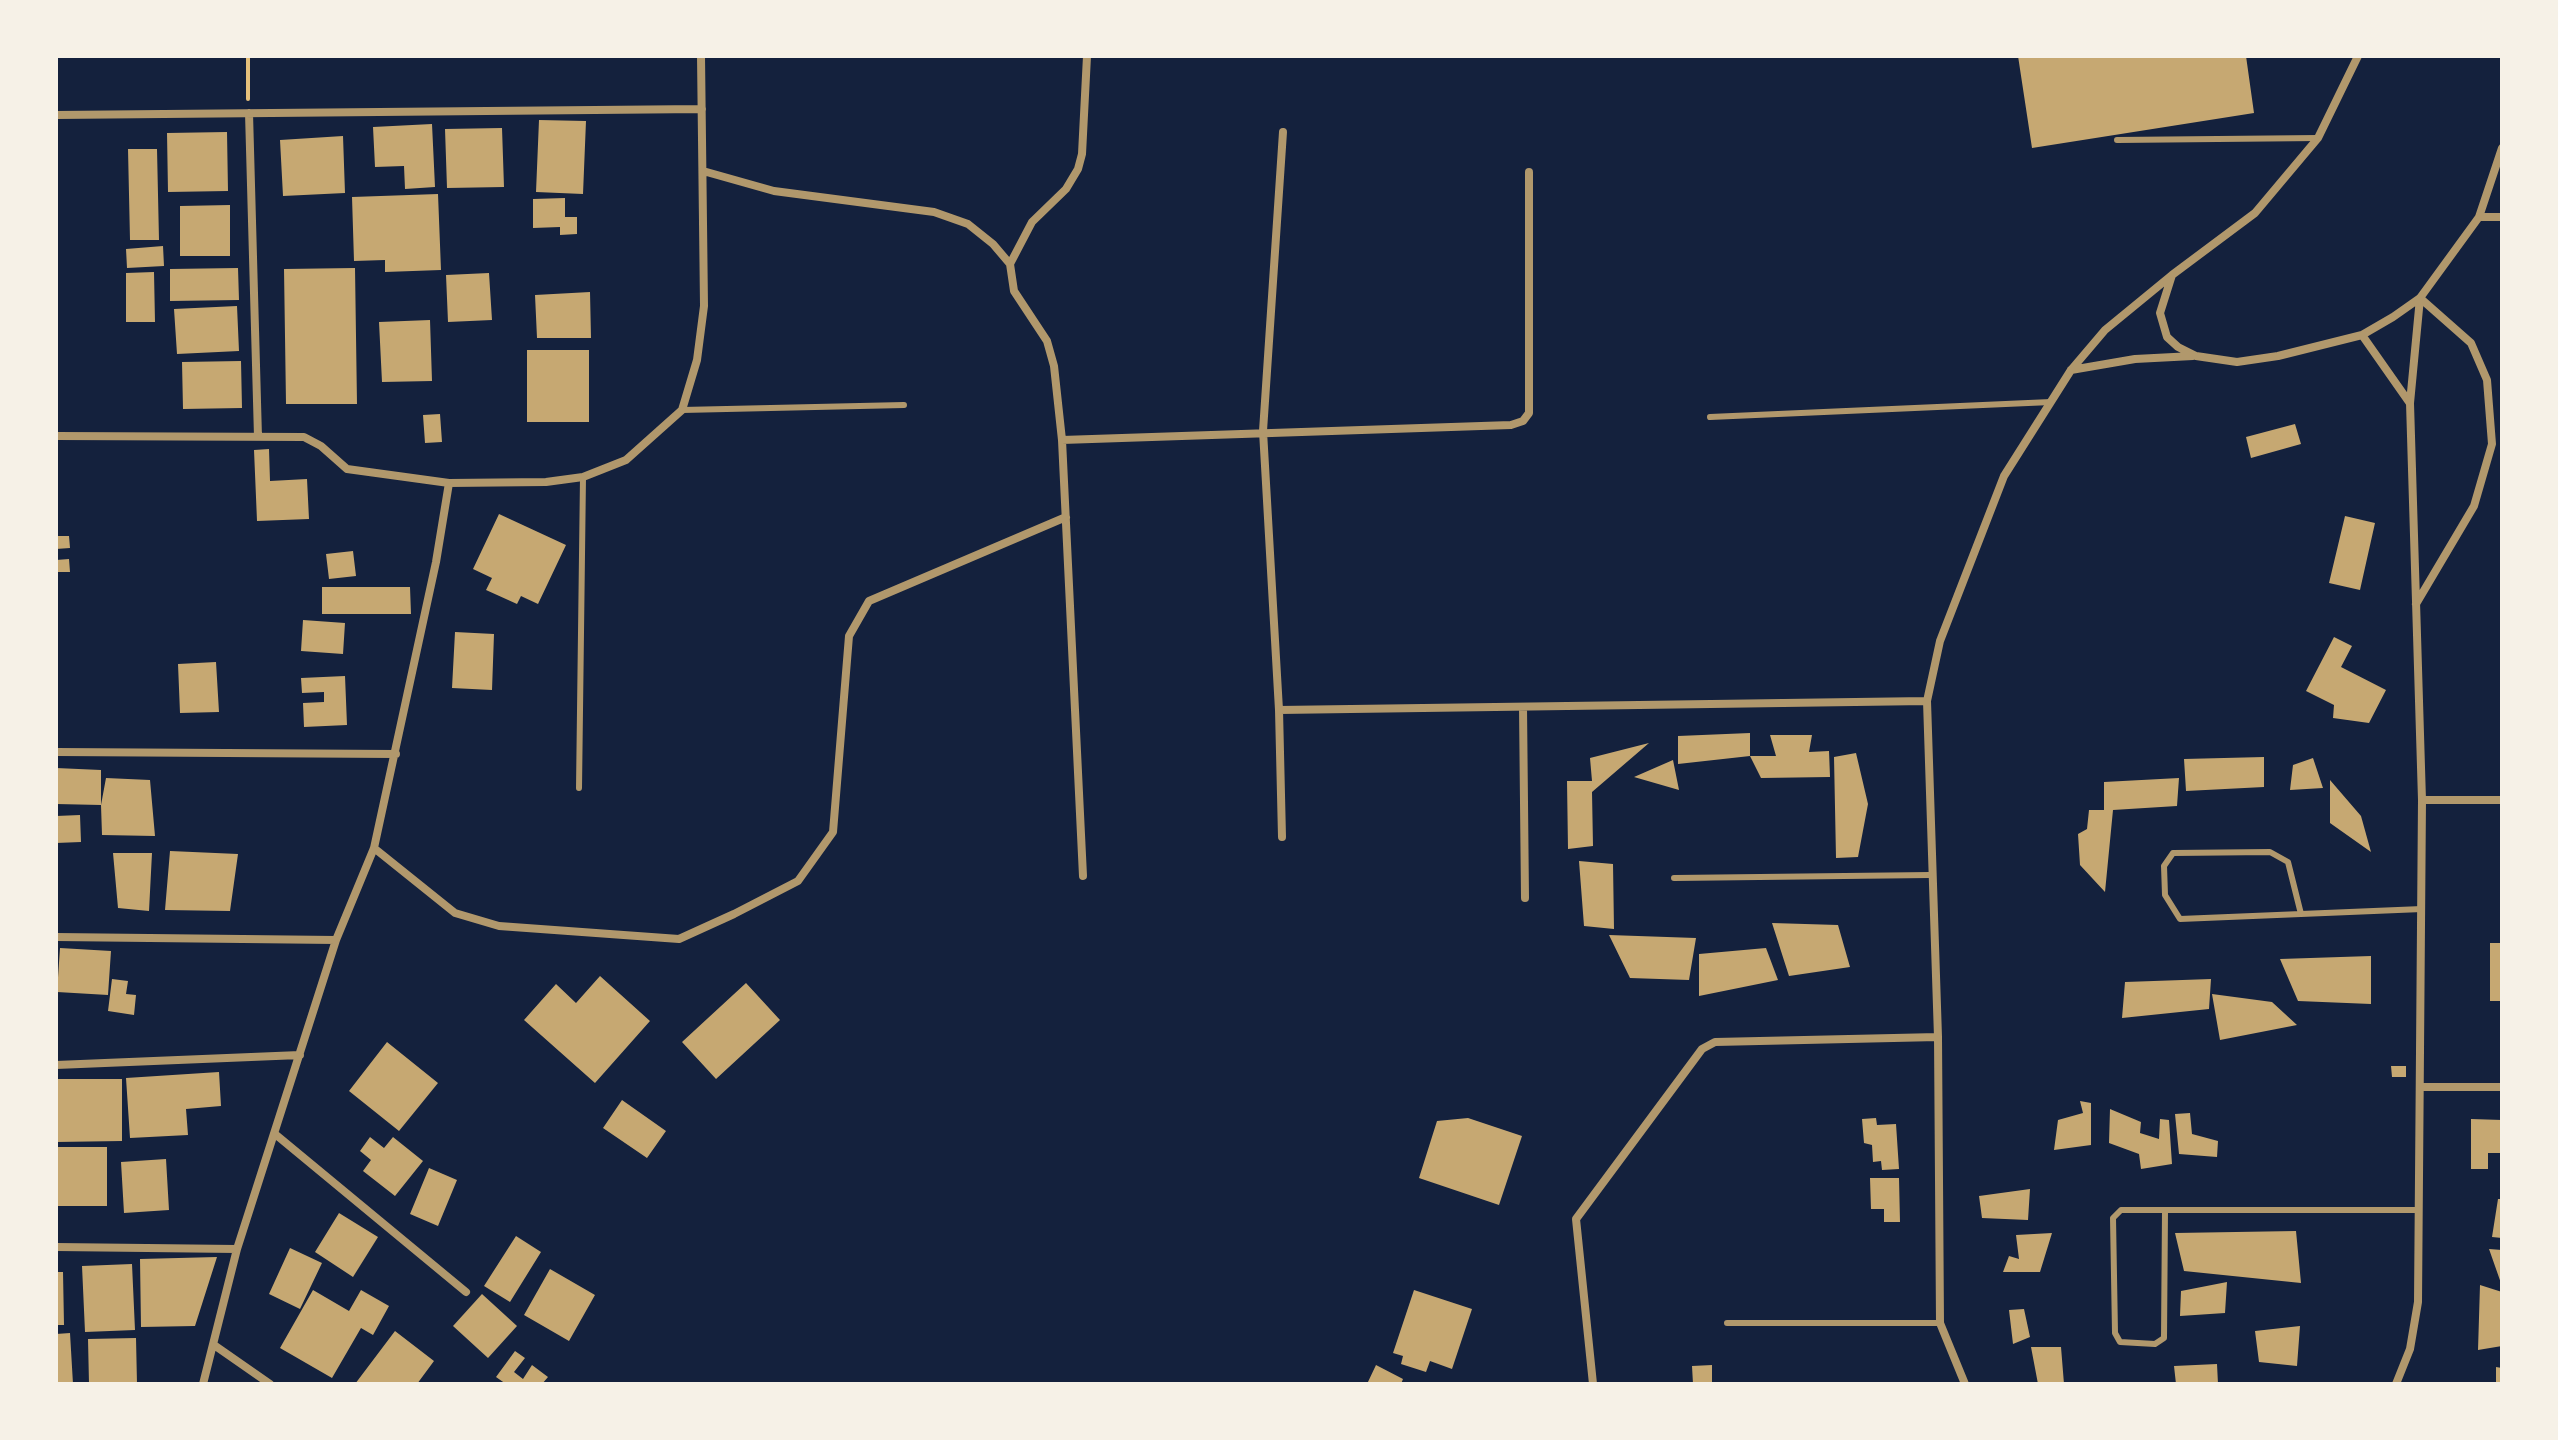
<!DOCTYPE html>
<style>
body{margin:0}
#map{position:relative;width:2558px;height:1440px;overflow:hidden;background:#14213d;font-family:"Libre Baskerville",serif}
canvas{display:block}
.frame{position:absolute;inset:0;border:58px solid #f6f1e7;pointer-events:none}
</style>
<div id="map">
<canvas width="2558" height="1440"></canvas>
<div class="frame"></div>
</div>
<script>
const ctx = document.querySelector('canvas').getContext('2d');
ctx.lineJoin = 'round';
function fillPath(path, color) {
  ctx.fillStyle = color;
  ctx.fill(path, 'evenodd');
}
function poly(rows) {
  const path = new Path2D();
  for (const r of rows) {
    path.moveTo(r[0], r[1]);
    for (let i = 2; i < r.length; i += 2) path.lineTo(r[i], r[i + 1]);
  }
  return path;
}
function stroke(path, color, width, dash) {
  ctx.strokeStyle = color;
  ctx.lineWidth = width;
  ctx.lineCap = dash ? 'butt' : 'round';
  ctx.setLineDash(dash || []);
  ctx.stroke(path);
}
const building = poly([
 [2018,56,2246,56,2254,113,2032,148],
 [539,120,586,121,583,194,536,192],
 [432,124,435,187,405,189,404,166,375,167,373,127],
 [502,128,504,187,447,188,445,129],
 [227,132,228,191,168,192,167,133],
 [343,136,345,193,283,196,280,140],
 [128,149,157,149,159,240,130,240],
 [438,194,441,270,385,272,385,260,354,261,352,197],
 [565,198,565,217,577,217,577,234,560,235,560,227,533,228,533,199],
 [230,205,230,256,180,256,180,206],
 [163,246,164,266,127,268,126,249],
 [238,268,239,300,170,301,170,269],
 [355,268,357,404,286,404,284,269],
 [154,272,155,322,126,322,126,273],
 [489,273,492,320,448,322,446,275],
 [590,292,591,338,537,338,535,295],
 [237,306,239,351,177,354,174,309],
 [430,320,432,381,382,382,379,322],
 [527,350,589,350,589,422,527,422],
 [241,361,242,408,183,409,182,362],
 [440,414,442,442,425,443,423,415],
 [2295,424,2301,444,2251,458,2246,437],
 [269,449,270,481,307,479,309,519,257,521,254,450],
 [499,514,566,545,538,604,521,596,517,604,486,590,492,578,473,569],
 [2345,516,2375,523,2360,590,2329,583],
 [56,536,69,536,70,548,56,549],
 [353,551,356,576,329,579,326,554],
 [69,559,70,572,56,572,56,560],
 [322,587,410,587,411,614,322,614],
 [303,620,345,623,343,654,301,651],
 [455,632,494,634,492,690,452,688],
 [2334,637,2352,646,2341,667,2386,690,2369,723,2333,718,2334,705,2306,691],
 [216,662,219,712,180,713,178,664],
 [345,676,347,725,304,727,303,703,324,702,324,692,302,693,301,678],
 [1750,733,1750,756,1776,756,1770,735,1812,735,1809,752,1829,751,1830,777,1761,778,1750,756,1678,764,1678,736],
 [1649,743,1592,792,1593,846,1568,849,1567,781,1592,781,1590,758],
 [1856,753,1868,804,1858,857,1836,858,1834,757],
 [2264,757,2264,787,2186,791,2184,759],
 [2313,758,2323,788,2290,790,2293,765],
 [1673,760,1679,790,1634,777],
 [56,768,101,770,101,805,56,804],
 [106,778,150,780,155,836,102,835,101,805],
 [2179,778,2177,806,2113,810,2105,892,2080,865,2078,834,2087,829,2089,810,2104,810,2104,782],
 [2330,780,2361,816,2371,852,2330,823],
 [80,815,81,842,56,843,56,816],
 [170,851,238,854,230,911,165,910],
 [113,853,152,853,149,911,118,908],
 [1579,861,1613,864,1614,929,1584,926],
 [1772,923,1838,925,1850,967,1789,976],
 [1609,935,1696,938,1689,980,1630,978],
 [2490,943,2502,943,2502,1001,2490,1001],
 [60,948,111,951,108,995,57,992],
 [1766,948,1778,980,1699,996,1699,954],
 [2371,956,2371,1004,2298,1001,2280,959],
 [600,976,650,1021,595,1083,524,1020,556,984,576,1003],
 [112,979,128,981,126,994,136,995,134,1015,108,1011],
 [2211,979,2209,1009,2122,1018,2125,982],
 [746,983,780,1020,716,1079,682,1042],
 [2212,994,2272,1002,2297,1025,2220,1040],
 [387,1042,438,1083,399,1131,349,1091],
 [2391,1066,2406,1066,2406,1077,2392,1077],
 [219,1072,221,1106,186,1109,188,1135,130,1138,126,1078],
 [56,1079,122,1079,122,1141,56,1142],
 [622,1100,666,1131,647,1158,603,1128],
 [2080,1101,2091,1103,2091,1145,2054,1150,2058,1120,2083,1113],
 [2110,1109,2141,1122,2140,1133,2159,1139,2160,1119,2169,1120,2172,1164,2141,1169,2139,1154,2109,1143],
 [2190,1113,2192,1134,2218,1141,2217,1157,2179,1154,2175,1114],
 [1468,1118,1522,1136,1499,1205,1419,1178,1437,1121],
 [1876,1118,1877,1125,1896,1124,1899,1169,1882,1170,1881,1161,1873,1162,1872,1145,1864,1143,1862,1119],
 [2471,1119,2502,1120,2502,1153,2488,1153,2488,1169,2471,1169],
 [370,1137,384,1148,393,1137,423,1161,395,1196,363,1171,371,1160,360,1151],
 [57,1147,107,1147,107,1206,57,1206],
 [166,1159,169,1210,124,1213,121,1162],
 [429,1168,457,1180,438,1226,410,1214],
 [1870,1178,1899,1178,1900,1222,1884,1222,1884,1209,1871,1209],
 [2030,1189,2028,1220,1982,1218,1979,1196],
 [2498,1199,2502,1199,2502,1238,2492,1237],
 [339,1213,378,1237,353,1277,315,1252],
 [2296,1231,2301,1283,2184,1271,2175,1233],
 [2052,1233,2040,1272,2003,1272,2009,1256,2019,1259,2016,1235],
 [516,1236,541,1252,510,1302,484,1286],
 [290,1248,322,1263,300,1309,269,1294],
 [2489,1249,2502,1250,2502,1286],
 [217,1257,195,1326,141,1327,140,1259],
 [132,1264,135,1330,85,1332,82,1266],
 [550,1269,595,1295,569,1341,524,1315],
 [56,1272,63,1272,64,1325,56,1325],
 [2227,1282,2225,1313,2180,1316,2181,1291],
 [2480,1285,2502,1292,2502,1346,2478,1350],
 [313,1290,349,1311,361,1290,389,1306,373,1335,361,1328,332,1378,280,1348],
 [1414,1290,1472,1309,1452,1369,1430,1361,1426,1372,1401,1364,1403,1356,1393,1353],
 [482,1294,517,1326,488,1358,453,1326],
 [2024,1309,2030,1337,2013,1344,2009,1310],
 [2300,1326,2297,1366,2259,1362,2255,1331],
 [395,1331,434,1361,417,1384,355,1384],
 [70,1333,73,1384,56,1384,56,1334],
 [136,1338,137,1384,89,1384,88,1339],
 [2031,1347,2061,1347,2064,1384,2038,1384],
 [515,1351,525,1358,514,1372,523,1379,532,1365,548,1377,542,1384,506,1384,496,1377],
 [2217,1364,2218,1384,2176,1384,2174,1366],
 [1376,1365,1403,1379,1401,1384,1367,1384],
 [1712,1365,1712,1384,1693,1384,1692,1366],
 [2496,1367,2502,1368,2502,1384,2496,1384]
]);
const path = poly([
 [248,56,248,99]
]);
const service = poly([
 [2117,140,2318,138],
 [682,410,904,405],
 [1710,417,2051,402],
 [579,788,583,477],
 [1674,878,1930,875],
 [2301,914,2288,862,2270,852,2173,853,2164,866,2165,895,2180,919,2422,909],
 [2165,1211,2164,1338,2155,1344,2120,1342,2115,1333,2113,1218,2121,1210,2419,1210],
 [1727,1323,1940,1323]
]);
const minor = poly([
 [2358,56,2318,138,2255,213,2172,275,2160,313,2167,337,2178,347,2196,356,2237,362,2278,356,2362,335,2393,317,2420,298,2479,217,2502,148],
 [249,113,258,437],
 [56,115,702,109],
 [703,171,774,191,934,212,968,224,993,244,1010,264],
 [2479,217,2502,217],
 [2362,335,2409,402],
 [2071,370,2135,359,2193,356],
 [56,436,304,437,321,446,347,469,449,483],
 [1062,440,1511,425,1523,421,1529,413,1529,172],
 [2416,604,2474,506,2492,444,2487,380,2471,343,2420,298],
 [1523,707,1525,898],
 [1279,710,1927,701],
 [56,752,396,754],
 [2422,800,2502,800],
 [1282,837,1279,710,1263,431,1283,132],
 [374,848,455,913,499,926,679,939,734,914,798,881,833,832,849,636,869,601,1066,517],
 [1083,876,1062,440,1054,366,1047,341,1014,291,1010,264,1032,222,1066,189,1078,169,1082,154,1087,56],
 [56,937,336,940],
 [56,1065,300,1055],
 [2422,1087,2502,1087],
 [275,1134,466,1292],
 [56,1247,237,1249],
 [214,1345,270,1384],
 [203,1384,237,1249,336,940,374,848,436,562,449,483,546,482,583,477,626,460,682,410,697,360,704,306,701,56],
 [1593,1384,1576,1219,1702,1049,1715,1042,1938,1037],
 [1965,1384,1940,1323,1938,1037,1927,701,1940,641,2004,476,2071,370,2105,330,2172,275],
 [2396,1384,2410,1349,2418,1302,2422,800,2410,403,2420,298]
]);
fillPath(building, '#c6a872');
stroke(path, '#e5c07b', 4);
stroke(service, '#b1986c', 6);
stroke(minor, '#b1986c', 8);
</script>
